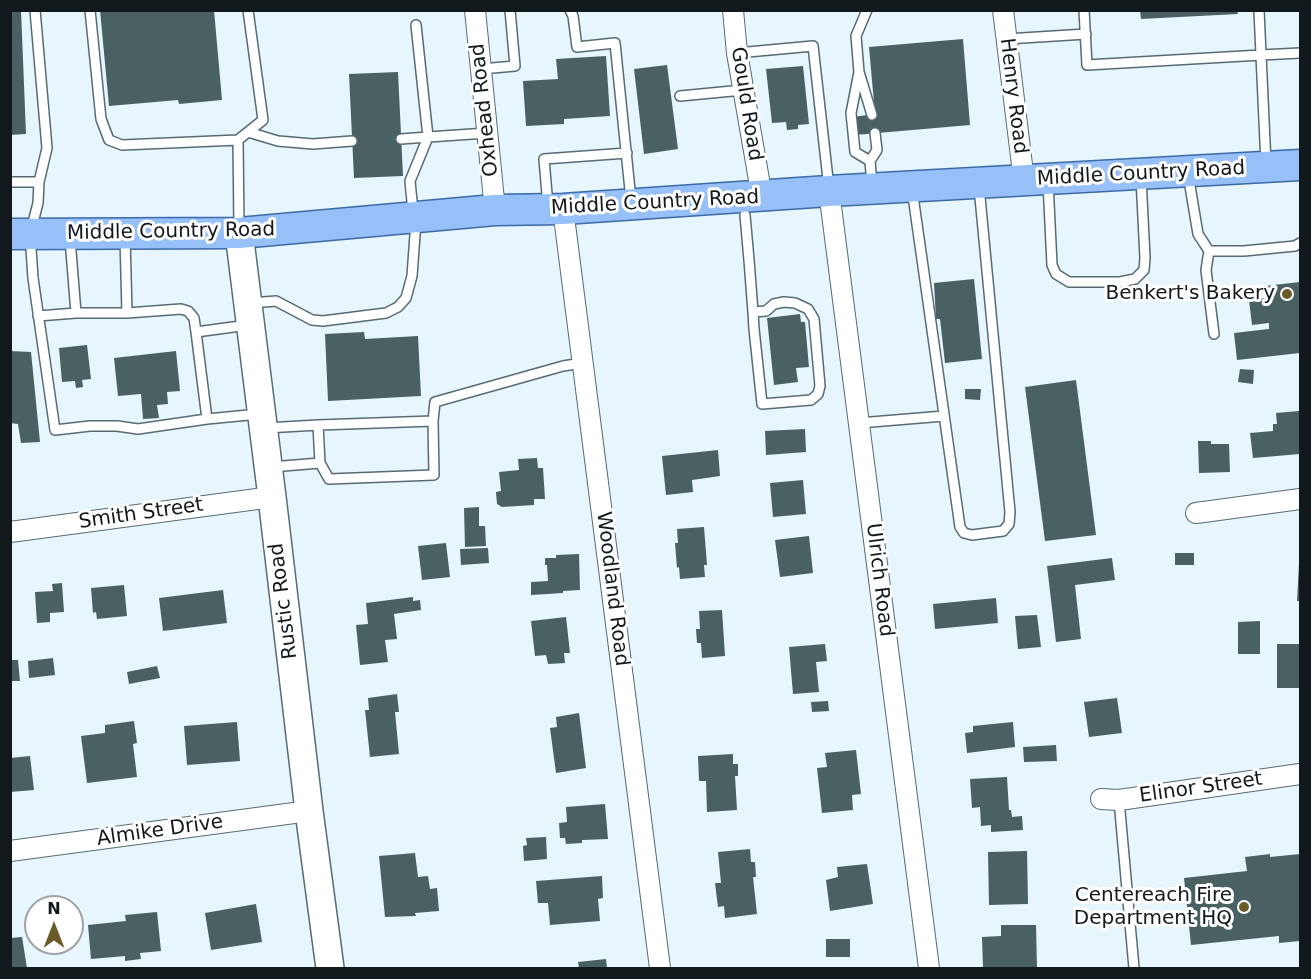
<!DOCTYPE html>
<style>
body{margin:0}
#map{position:relative;width:1311px;height:979px;overflow:hidden;background:#e7f5fc;font-family:"DejaVu Sans",sans-serif}
canvas{display:block}
.frame{position:absolute;inset:0;border:12px solid #11191d;pointer-events:none}
.north{position:absolute;left:24px;top:895px;width:60px;height:60px;box-sizing:border-box;background:#fff;border:2px solid #a0a3a5;border-radius:50%;rotate:0deg;font-size:16px;font-weight:700;line-height:24px;text-align:center;color:#11191d}
.north::after{content:'';display:block;margin:auto;width:21px;height:27px;background:#6a5b29;clip-path:polygon(50% 0,100% 100%,50% 72%,0 100%)}
</style>
<div id="map">
<canvas width="1311" height="979"></canvas>
<div class="frame"></div>
<div class="north">N</div>
</div>
<script>
const ctx = document.querySelector('canvas').getContext('2d');
ctx.lineJoin = 'round';
function fillPath(path, color) {
  ctx.fillStyle = color;
  ctx.fill(path, 'evenodd');
}
function poly(rows) {
  const path = new Path2D();
  for (const r of rows) {
    path.moveTo(r[0], r[1]);
    for (let i = 2; i < r.length; i += 2) path.lineTo(r[i], r[i + 1]);
  }
  return path;
}
function stroke(path, color, width, dash) {
  ctx.strokeStyle = color;
  ctx.lineWidth = width;
  ctx.lineCap = dash ? 'butt' : 'round';
  ctx.setLineDash(dash || []);
  ctx.stroke(path);
}
function drawText(font, color, halo, rows, align = 'center') {
  ctx.font = font + ' "DejaVu Sans",sans-serif';
  ctx.lineWidth = 6;
  ctx.setLineDash([]);
  ctx.textBaseline = 'middle';
  ctx.strokeStyle = halo;
  ctx.fillStyle = color;
  for (const [text, x, y, turn = 0] of rows) {
    ctx.save();
    ctx.translate(x, y);
    ctx.rotate((+turn || 0) * Math.PI / 180);
    ctx.textAlign = isNaN(turn) ? turn : align;
    if (halo) ctx.strokeText(text, 0, 0);
    ctx.fillText(text, 0, 0);
    ctx.restore();
  }
}
const building = poly([
 [10,10,21,10,26,134,10,135],
 [100,10,214,10,222,100,179,104,178,100,109,106],
 [1140,10,1237,10,1238,14,1141,19],
 [963,39,970,125,855,135,853,117,875,114,869,47],
 [606,56,610,116,564,119,564,124,526,126,523,81,558,79,556,59],
 [667,65,678,149,644,154,634,69],
 [803,66,809,124,798,125,798,129,787,130,786,122,772,123,766,69],
 [398,72,403,176,354,178,349,74],
 [974,279,982,359,945,363,940,319,936,319,934,283],
 [1300,282,1300,353,1237,360,1234,333,1269,329,1269,323,1252,325,1249,300,1267,298,1265,286],
 [800,314,801,322,805,322,809,367,796,368,798,382,774,385,767,318],
 [364,332,365,339,418,336,421,396,328,401,325,334],
 [87,345,91,379,82,380,83,387,76,388,75,381,62,382,59,348],
 [10,351,31,352,40,442,21,443,18,424,10,423],
 [176,351,180,391,167,392,168,404,157,405,159,418,143,419,141,394,118,396,114,358],
 [1240,369,1254,370,1253,384,1238,382],
 [1076,380,1096,535,1045,541,1025,387],
 [965,389,981,389,980,400,965,399],
 [1299,411,1300,454,1253,458,1250,433,1273,431,1273,424,1277,424,1276,413],
 [805,429,806,452,766,455,765,431],
 [1198,441,1211,441,1211,444,1229,444,1230,472,1199,473],
 [718,450,720,476,692,480,693,492,666,495,662,456],
 [537,458,538,468,543,468,545,499,534,499,534,505,502,507,497,504,496,492,501,491,499,472,519,470,518,459],
 [803,480,806,514,773,517,770,483],
 [479,507,479,526,485,526,486,546,465,547,464,508],
 [704,527,707,565,704,565,705,577,680,579,679,567,677,568,675,543,678,543,677,529],
 [809,536,813,573,780,577,775,540],
 [446,543,450,577,422,580,418,546],
 [488,548,489,563,461,565,460,549],
 [1175,553,1194,553,1194,565,1175,565],
 [579,554,580,590,563,591,563,593,531,595,531,582,548,581,547,565,545,565,545,558,556,558,556,555],
 [1112,558,1115,580,1075,585,1081,639,1056,642,1047,566],
 [1299,563,1300,563,1300,601,1297,601],
 [62,583,64,612,50,613,50,622,37,623,35,592,53,591,52,584],
 [124,585,127,616,97,619,96,612,93,613,91,588],
 [223,590,227,623,163,631,159,598],
 [413,597,413,601,420,600,421,610,394,614,397,639,385,640,388,662,360,665,356,625,368,624,366,603],
 [996,598,998,623,935,629,933,604],
 [722,610,725,656,702,658,701,643,697,643,696,629,700,629,699,611],
 [1037,615,1041,647,1018,649,1015,616],
 [566,617,570,653,564,653,565,663,548,664,546,655,535,656,531,621],
 [1260,621,1260,654,1238,654,1238,622],
 [825,644,827,661,816,662,819,692,793,694,789,647],
 [1277,644,1300,644,1300,688,1277,688],
 [53,658,55,675,29,678,28,661],
 [10,660,18,660,20,681,10,681],
 [157,666,160,678,129,684,127,672],
 [397,694,399,712,395,712,399,754,370,757,365,710,369,710,368,698],
 [1117,698,1122,733,1089,737,1084,702],
 [828,701,829,711,812,712,811,702],
 [579,713,586,768,556,773,550,728,557,727,556,717],
 [134,721,137,743,133,744,137,777,87,783,81,736,105,733,105,725],
 [237,722,240,761,187,765,184,726],
 [1013,722,1015,747,967,753,965,733,973,732,973,726],
 [1056,745,1057,761,1024,762,1023,747],
 [856,750,861,794,852,795,853,810,822,813,817,768,827,767,825,753],
 [733,754,733,764,738,764,738,776,735,776,737,810,707,812,706,781,699,781,698,756],
 [30,756,34,790,10,792,10,758],
 [1007,777,1009,810,1011,810,1012,817,1022,816,1023,830,991,832,991,825,981,826,980,807,972,808,970,779],
 [605,804,608,839,582,840,582,843,566,844,565,838,560,838,559,823,567,822,566,807],
 [546,837,547,859,524,861,523,846,527,845,526,838],
 [750,849,751,862,755,862,756,877,753,877,757,914,725,918,724,906,718,907,715,883,721,883,718,852],
 [1027,851,1028,904,989,905,988,852],
 [415,853,418,877,428,876,430,889,437,888,439,911,415,913,416,916,385,917,379,856],
 [1270,854,1270,857,1300,854,1300,941,1279,943,1279,936,1191,945,1184,878,1247,871,1245,857],
 [867,864,873,904,830,911,826,880,838,877,837,867],
 [602,876,603,898,598,899,600,921,550,925,548,903,538,903,536,881],
 [256,904,262,942,211,950,205,913],
 [157,912,161,951,140,953,141,959,125,961,125,956,91,959,88,925,126,921,125,915],
 [1001,925,1036,925,1037,968,983,968,982,937,1001,936],
 [22,937,27,968,10,968,10,938],
 [826,939,850,939,850,957,826,957],
 [606,959,607,968,579,968,578,962]
]);
const lane = poly([
 [35,10,47,148,39,182],
 [90,10,101,119,109,140,122,145,238,140,263,120,248,10],
 [570,10,573,16,577,47,615,43,631,200],
 [867,10,856,36,859,72,872,115],
 [1084,10,1087,65,1261,55,1259,10],
 [1006,39,1086,34],
 [737,53,813,46,829,188],
 [481,69,515,66,510,10],
 [859,72,851,113,855,152,870,161,872,185],
 [680,96,743,90],
 [248,132,278,141,313,144,352,141],
 [401,139,428,137,416,25],
 [238,140,239,228],
 [870,161,877,150,875,133],
 [1266,164,1261,55,1300,53],
 [1188,174,1198,234,1209,251,1244,251,1295,246,1300,243],
 [10,182,39,182,38,203,30,234,33,278,55,430,90,426,117,426,138,429,207,419,196,332,248,325],
 [1048,182,1052,265,1056,274,1069,282,1120,282,1135,279,1144,270,1145,258,1141,178],
 [912,189,960,527,964,533,972,535,1003,531,1009,524,1010,512,979,187],
 [548,206,544,159,627,153],
 [413,212,410,181,428,137,487,133],
 [745,215,749,260,753,312,754,329,762,404,811,400,818,394,820,386,814,319,808,309,795,303,784,302,774,304,766,311,753,312],
 [1209,251,1206,270,1214,334],
 [251,303,276,301,312,320,323,321,386,313,398,307,406,298,412,276,416,221],
 [76,313,127,313,125,237],
 [127,313,181,309,188,311,194,318,196,332],
 [38,316,76,313,70,239],
 [207,419,259,414],
 [433,421,435,402,563,366,583,363],
 [859,423,944,416],
 [318,425,433,421,434,475,329,479,320,463],
 [266,428,318,425,320,463,271,467],
 [1119,800,1134,968]
]);
const street = poly([
 [475,10,495,210],
 [733,10,737,53,762,197],
 [1003,10,1024,181],
 [829,191,929,968],
 [563,209,660,968],
 [1196,513,1300,499],
 [10,532,272,497],
 [1101,799,1119,800,1300,774],
 [10,851,309,811]
]);
const secondary = poly([
 [239,233,272,497,309,811,330,968]
]);
const primary = poly([
 [10,234,239,233,495,210,563,209,829,191,1300,165]
]);
const markers = [
 [1287,294,6,"#6a5b29"],
 [1244,907,6,"#6a5b29"]
];
const streetNames = [
 ["Henry Road",1013,96,83],
 ["Gould Road",746,104,81],
 ["Oxhead Road",485,110,-96],
 ["Middle Country Road",1141,174,-3],
 ["Middle Country Road",655,203,-3],
 ["Middle Country Road",171,232,-1],
 ["Smith Street",141,514,-8],
 ["Ulrich Road",879,580,83],
 ["Woodland Road",612,589,83],
 ["Rustic Road",284,601,-97],
 ["Elinor Street",1201,788,-8],
 ["Almike Drive",160,831,-8]
];
const poiNames = [
 ["Benkert's Bakery",1275,294],
 ["Centereach Fire",1232,896],
 ["Department HQ",1232,919]
];
fillPath(building, '#496163');
stroke(lane, '#576b75', 12);
stroke(street, '#576b75', 22);
stroke(secondary, '#576b75', 30);
stroke(primary, '#3c6aa8', 33);
stroke(lane, '#fff', 9);
stroke(street, '#fff', 20);
stroke(secondary, '#fff', 27);
stroke(primary, '#98c0f8', 30);
for (const [x, y, r, color] of markers) {
  const dot = new Path2D();
  dot.arc(x, y, r, 0, 2 * Math.PI);
  ctx.fillStyle = color;
  ctx.fill(dot);
  stroke(dot, '#fff', 2);
}
drawText('20px', '#11191d', '#fff', streetNames);
drawText('20px', '#11191d', '#fff', poiNames, 'right');
</script>
